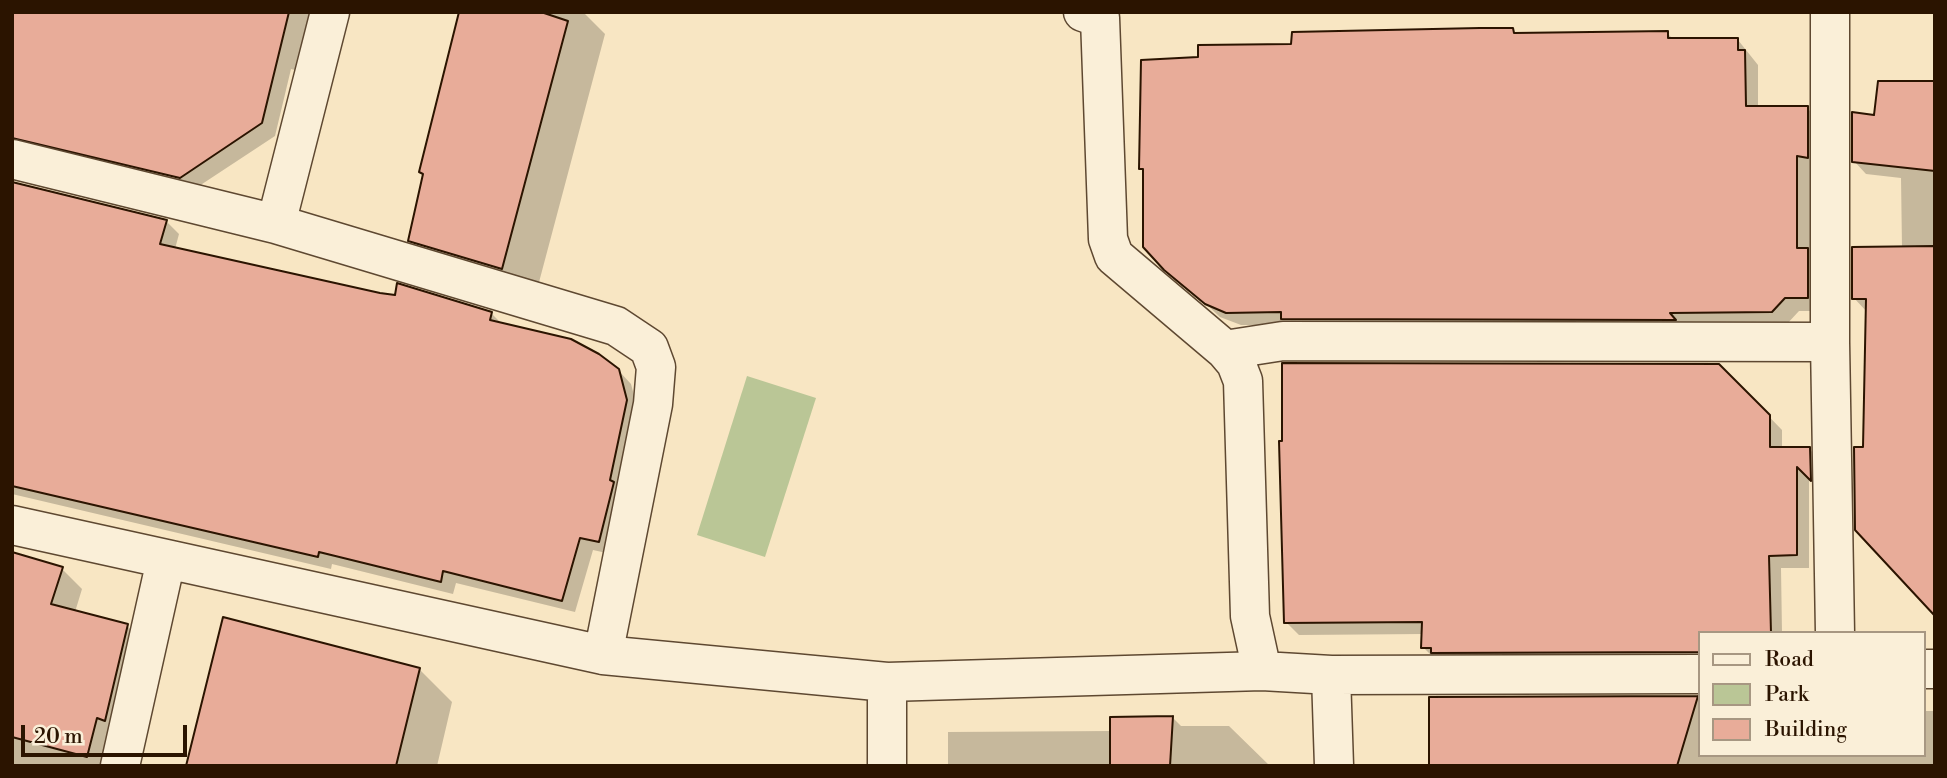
<!DOCTYPE html>
<style>
body{margin:0}
#map{position:relative;width:1947px;height:778px;overflow:hidden;background:#f8e6c3;font-family:"Libre Bodoni",serif}
canvas{display:block}
.frame{position:absolute;inset:0;border:14px solid #2b1400;pointer-events:none}
.legend{position:absolute;left:1698px;top:631px;width:228px;height:126px;box-sizing:border-box;background:#faefd8;border:2px solid #a79782;margin:0;padding:9px 12px;list-style:none;font-size:21px;color:#2b1400}
.legend li{display:flex;align-items:center;gap:14px;height:35px}
.legend b{width:35px;border:2px solid #a79782}
.scale{position:absolute;left:21px;top:725px;width:166px;height:32px;box-sizing:border-box;border:4px solid #2b1400;border-top:0;padding-left:9px;font-size:21px;line-height:24px;white-space:nowrap;color:#2b1400;-webkit-text-stroke:5px #faefd8;paint-order:stroke}
</style>
<div id="map">
<canvas width="1947" height="778"></canvas>
<div class="frame"></div>
<ul class="legend">
<li><b style="height:9px;background:#faefd8"></b>Road</li>
<li><b style="height:19px;background:#bac696"></b>Park</li>
<li><b style="height:19px;background:#e8ac99"></b>Building</li>
</ul>
<div class="scale">20 m</div>
</div>
<script>
const ctx = document.querySelector('canvas').getContext('2d');
ctx.lineJoin = 'round';
function fillPath(path, color) {
  ctx.fillStyle = color;
  ctx.fill(path, 'evenodd');
}
function poly(rows) {
  const path = new Path2D();
  for (const r of rows) {
    path.moveTo(r[0], r[1]);
    for (let i = 2; i < r.length; i += 2) path.lineTo(r[i], r[i + 1]);
  }
  return path;
}
function stroke(path, color, width, dash) {
  ctx.strokeStyle = color;
  ctx.lineWidth = width;
  ctx.lineCap = dash ? 'butt' : 'round';
  ctx.setLineDash(dash || []);
  ctx.stroke(path);
}
const green = poly([
 [747,376,816,398,765,557,697,535]
]);
const shadow = poly([
 [12,12,310,12,295,70,291,69,275,136,193,190,12,155],
 [461,12,583,12,605,34,534,301,443,273,409,240],
 [1513,30,1517,35,1667,33,1674,40,1738,40,1758,65,1758,108,1807,108,1821,122,1821,170,1810,169,1810,252,1821,263,1821,311,1799,311,1786,325,1241,325,1220,317,1159,260,1144,172,1141,168,1200,59,1292,45],
 [1935,82,1935,613,1865,449,1867,312,1854,298,1902,248,1901,178,1866,174,1854,161,1875,117],
 [12,183,166,221,179,234,175,249,380,295,491,313,503,325,618,370,631,384,639,414,611,554,593,550,575,612,456,583,453,594,332,564,331,569,12,494],
 [1719,365,1782,430,1782,448,1809,449,1822,461,1822,491,1809,477,1809,568,1781,568,1782,633,1700,633,1700,664,1436,660,1423,647,1424,634,1299,635,1286,622],
 [12,554,62,569,82,589,75,612,127,626,148,646,119,766,12,766],
 [419,669,452,702,437,766,188,766],
 [1430,698,1700,698,1700,755,1924,755,1924,711,1935,711,1935,766,1431,766],
 [1173,718,1181,726,1229,726,1270,766,948,766,948,732,1112,731]
]);
const building = poly([
 [12,12,289,12,262,123,180,178,12,138,12,12],
 [459,12,541,12,568,21,502,269,408,241,423,174,419,172,459,12],
 [1480,28,1513,28,1514,33,1668,31,1668,38,1738,38,1738,50,1745,50,1746,106,1808,106,1808,158,1797,156,1797,248,1808,248,1808,298,1785,298,1772,312,1670,313,1676,320,1281,319,1281,312,1226,313,1205,304,1164,270,1143,247,1143,169,1139,169,1141,60,1198,57,1198,45,1291,44,1292,32,1480,28],
 [1878,81,1935,81,1935,171,1852,162,1852,112,1874,115,1878,81],
 [12,182,167,220,160,244,380,293,395,295,397,283,492,312,490,320,571,339,599,354,619,369,627,400,610,480,614,482,599,542,580,538,562,601,443,571,441,582,319,552,318,557,12,486,12,182],
 [1935,246,1935,616,1855,530,1854,447,1863,447,1866,299,1852,299,1852,247,1935,246],
 [1282,363,1719,364,1770,415,1770,447,1810,447,1811,481,1797,467,1797,555,1769,556,1771,633,1700,633,1700,652,1431,653,1431,648,1421,648,1422,622,1284,623,1279,441,1282,441,1282,363],
 [12,552,63,567,51,604,128,624,105,721,97,718,87,757,12,737,12,552],
 [223,617,420,668,396,766,186,766,223,617],
 [1698,696,1677,766,1429,766,1429,697,1698,696],
 [1173,716,1170,766,1110,766,1110,717,1173,716]
]);
const minor = poly([
 [1083,12,1100,18,1108,239,1114,256,1225,350,1236,363,1243,381,1250,616,1262,671],
 [1830,12,1830,342,1835,633],
 [12,159,276,224,616,326,649,348,656,367,653,404,603,655],
 [276,224,330,12],
 [1225,350,1283,341,1830,342],
 [12,525,603,655,887,682,1262,671,1331,675,1700,674],
 [1924,669,1935,669],
 [1331,675,1334,766],
 [120,766,166,560],
 [887,766,887,682]
]);
fillPath(green, '#bac696');
fillPath(shadow, '#0003');
fillPath(building, '#e8ac99');
stroke(building, '#2b1400', 2);
stroke(minor, '#5e4831', 41);
stroke(minor, '#faefd8', 38);
</script>
